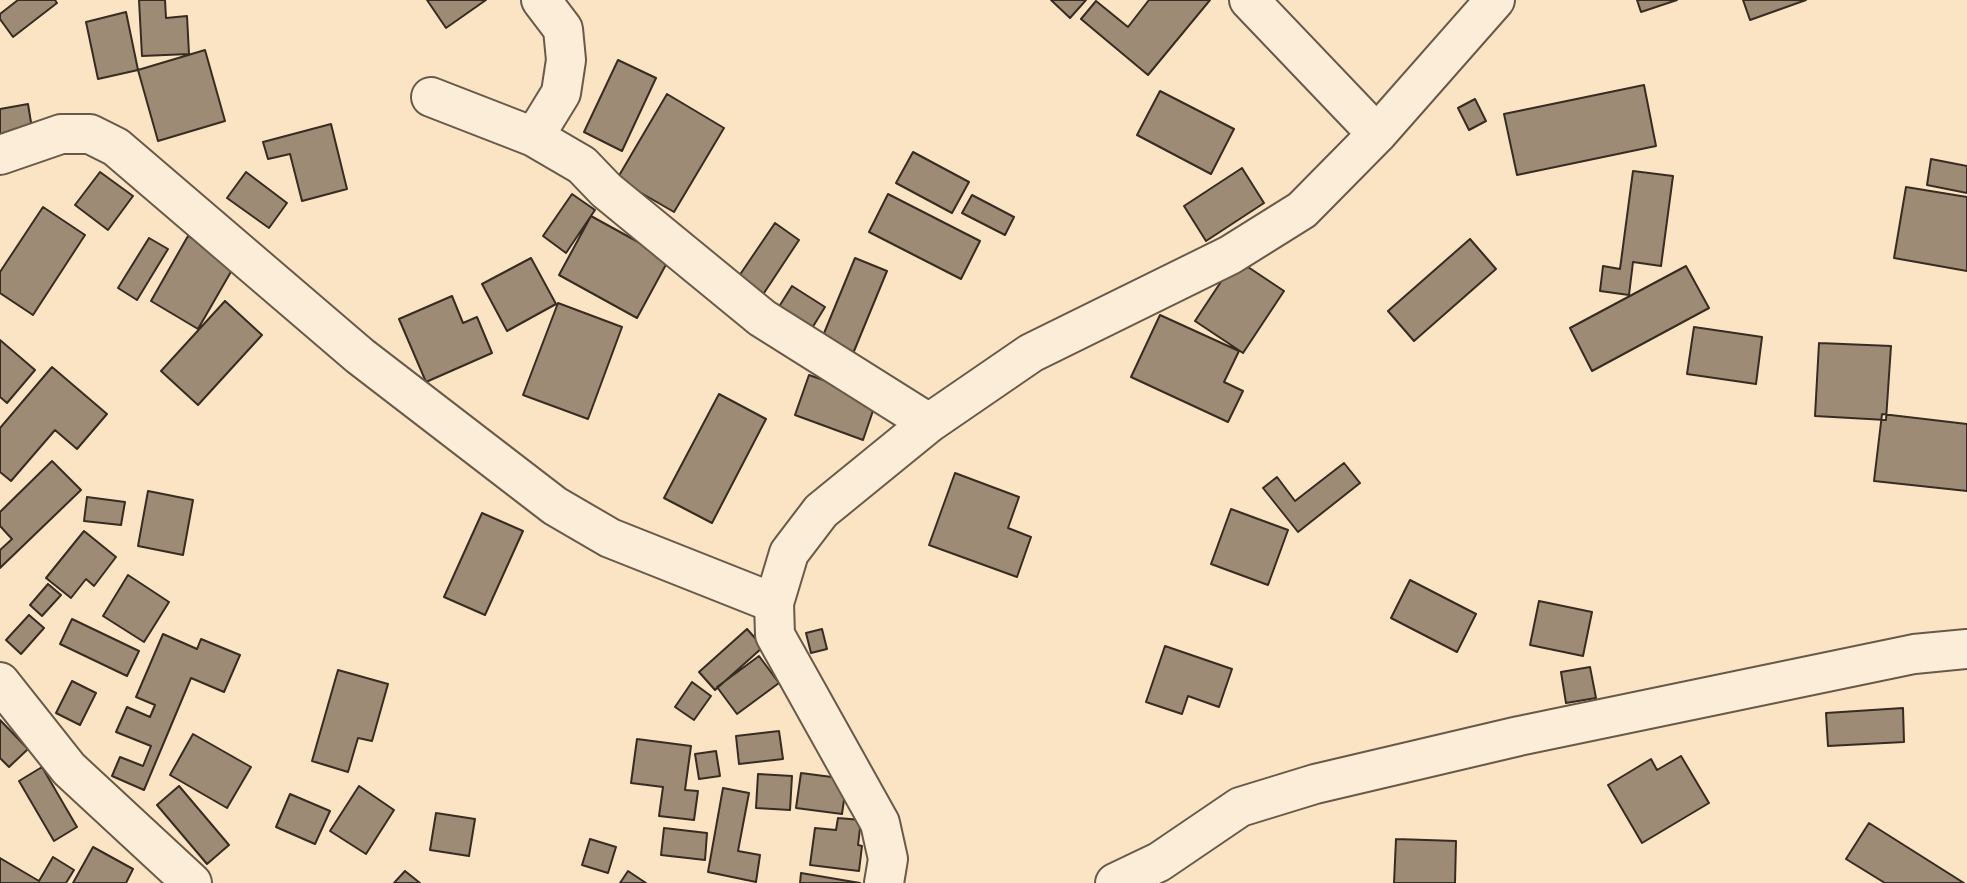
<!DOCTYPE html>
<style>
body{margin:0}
canvas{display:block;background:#fbe4c3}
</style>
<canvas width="1967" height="883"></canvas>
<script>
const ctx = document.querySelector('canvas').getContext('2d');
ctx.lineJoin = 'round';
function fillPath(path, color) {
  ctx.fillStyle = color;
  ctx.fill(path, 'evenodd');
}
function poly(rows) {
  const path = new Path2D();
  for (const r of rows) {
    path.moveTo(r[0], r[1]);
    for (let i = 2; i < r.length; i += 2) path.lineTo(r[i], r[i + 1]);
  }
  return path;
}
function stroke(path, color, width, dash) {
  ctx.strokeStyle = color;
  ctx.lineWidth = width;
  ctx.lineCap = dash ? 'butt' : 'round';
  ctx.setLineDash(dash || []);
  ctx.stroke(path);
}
const building = poly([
 [18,0,55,0,57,3,13,37,0,19,0,14,18,0],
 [139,0,165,0,166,18,187,16,189,54,142,56,139,0],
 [427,0,486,0,446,28,427,0],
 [1051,0,1086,0,1070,18,1051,0],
 [1149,0,1210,0,1148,75,1081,19,1096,1,1128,27,1149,0],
 [1637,0,1677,0,1641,12,1637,0],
 [1743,0,1806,0,1750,20,1743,0],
 [126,12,138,70,98,79,86,22,126,12],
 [205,50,225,121,158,141,138,70,205,50],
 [618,60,656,78,622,151,584,132,618,60],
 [1644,85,1656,146,1517,175,1504,114,1644,85],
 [1160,91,1234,129,1211,174,1137,135,1160,91],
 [667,94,724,128,674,212,617,179,667,94],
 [1475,99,1486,121,1469,130,1458,108,1475,99],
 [28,104,35,147,0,153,0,109,28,104],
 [331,124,347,189,302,201,290,154,268,159,263,142,331,124],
 [913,152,969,182,952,213,896,183,913,152],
 [1931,159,1967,166,1967,193,1927,185,1931,159],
 [1242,168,1264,203,1206,241,1184,206,1242,168],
 [1633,171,1673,176,1661,266,1633,262,1629,295,1600,291,1603,266,1620,269,1633,171],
 [100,172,133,196,108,230,75,205,100,172],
 [246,172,287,203,269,228,227,198,246,172],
 [1906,187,1967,197,1967,271,1894,258,1906,187],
 [572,194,595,210,566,253,543,236,572,194],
 [888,194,980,241,961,279,869,232,888,194],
 [972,195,1014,217,1005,235,962,213,972,195],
 [43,207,85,235,33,315,0,293,0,272,43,207],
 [591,216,669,259,637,318,559,275,591,216],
 [775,223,799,240,762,296,737,279,775,223],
 [188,236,236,263,198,329,151,301,188,236],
 [149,238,168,249,137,300,118,288,149,238],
 [1470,239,1496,269,1414,341,1388,311,1470,239],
 [531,258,556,304,507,331,482,284,531,258],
 [855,258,887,271,852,356,820,343,855,258],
 [1236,259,1284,291,1243,353,1195,321,1236,259],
 [1686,266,1709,308,1592,371,1570,328,1686,266],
 [792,286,825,307,809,333,775,313,792,286],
 [452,296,463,323,477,317,492,353,426,382,399,319,452,296],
 [225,301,262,335,198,405,161,371,225,301],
 [558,303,622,327,588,419,523,395,558,303],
 [1160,315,1239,351,1224,382,1243,391,1228,422,1131,377,1160,315],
 [1694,327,1762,337,1756,384,1687,374,1694,327],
 [0,340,35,370,7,403,0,397,0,340],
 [1819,343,1891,346,1886,420,1815,416,1819,343],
 [52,367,107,414,77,449,55,430,11,481,0,472,0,428,52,367],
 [809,375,877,399,863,440,795,415,809,375],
 [719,394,766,419,712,523,664,498,719,394],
 [1882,414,1967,424,1967,491,1874,481,1882,414],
 [52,461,81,490,0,568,0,550,12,539,0,526,0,512,52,461],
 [1344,463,1360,483,1298,532,1263,488,1277,477,1295,501,1344,463],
 [955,473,1019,497,1008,528,1031,537,1017,577,929,545,955,473],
 [148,491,193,500,183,555,138,546,148,491],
 [87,497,125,502,121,525,84,521,87,497],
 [1231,509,1288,530,1268,585,1211,564,1231,509],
 [482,513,523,531,485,615,444,597,482,513],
 [84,531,116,557,94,586,86,579,71,598,46,578,84,531],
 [128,575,169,602,144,642,103,616,128,575],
 [1410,580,1476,614,1457,652,1391,618,1410,580],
 [48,584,61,595,42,616,30,605,48,584],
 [1539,601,1592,612,1583,656,1530,645,1539,601],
 [29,615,44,628,21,654,6,640,29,615],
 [72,619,139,651,127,676,60,644,72,619],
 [747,629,763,647,715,690,699,672,747,629],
 [822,629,827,649,811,653,806,633,822,629],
 [163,634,197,649,201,639,240,655,224,692,191,678,144,790,112,776,120,757,143,766,151,746,116,732,127,707,150,717,155,705,136,697,163,634],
 [1165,646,1232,669,1219,707,1188,696,1182,714,1146,702,1165,646],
 [759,656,779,683,737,714,717,687,759,656],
 [1590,667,1596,698,1566,703,1561,672,1590,667],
 [338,670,388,684,372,741,358,738,348,772,312,761,338,670],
 [72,681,96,693,80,725,56,713,72,681],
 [692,682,711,696,694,720,675,707,692,682],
 [1903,708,1904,742,1828,746,1826,713,1903,708],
 [0,720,28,749,9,767,0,758,0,720],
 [779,731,783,759,739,764,736,736,779,731],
 [193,734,251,767,227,808,170,775,193,734],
 [637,739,691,746,685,790,698,791,694,820,659,816,663,787,631,783,637,739],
 [716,751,720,776,699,779,695,754,716,751],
 [1681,756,1709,803,1642,843,1608,785,1651,759,1657,770,1681,756],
 [42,767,77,827,54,841,19,781,42,767],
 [801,773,847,779,842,814,796,808,801,773],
 [758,774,792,776,790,810,756,808,758,774],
 [179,786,229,845,207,864,157,805,179,786],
 [359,786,394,810,366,854,330,831,359,786],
 [723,788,749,793,738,851,760,855,756,882,708,872,723,788],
 [290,794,330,811,315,844,276,827,290,794],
 [436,813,475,819,469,856,430,850,436,813],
 [838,818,861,820,858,845,862,846,859,871,810,865,815,828,836,830,838,818],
 [1869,823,1964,883,1885,883,1846,859,1869,823],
 [664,828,707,833,705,860,661,855,664,828],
 [590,839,616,847,608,873,582,865,590,839],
 [1396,839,1456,841,1455,883,1394,883,1396,839],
 [93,847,133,869,126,883,73,883,93,847],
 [53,857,74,870,66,883,0,883,0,858,39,881,53,857],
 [405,871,420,883,394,883,405,871],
 [628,871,646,883,620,883,628,871],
 [801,873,860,883,800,883,801,873]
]);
const minor = poly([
 [1249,0,1377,134],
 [431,97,534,137,582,165,606,190,762,318,929,423],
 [534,137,561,93,566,60,563,29,541,0],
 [0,155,61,134,90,134,116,147,360,356,555,506,610,538,774,603],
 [0,682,69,769,192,883],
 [884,883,888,859,880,823,775,635,774,603,789,553,821,511,929,423,1031,353,1230,255,1302,210,1377,134,1495,0],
 [1115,883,1159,862,1240,807,1315,784,1519,736,1914,654,1967,649]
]);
fillPath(building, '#9d8b76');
stroke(building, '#372b22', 2);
stroke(minor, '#68594a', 42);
stroke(minor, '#fcedd8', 38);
</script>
